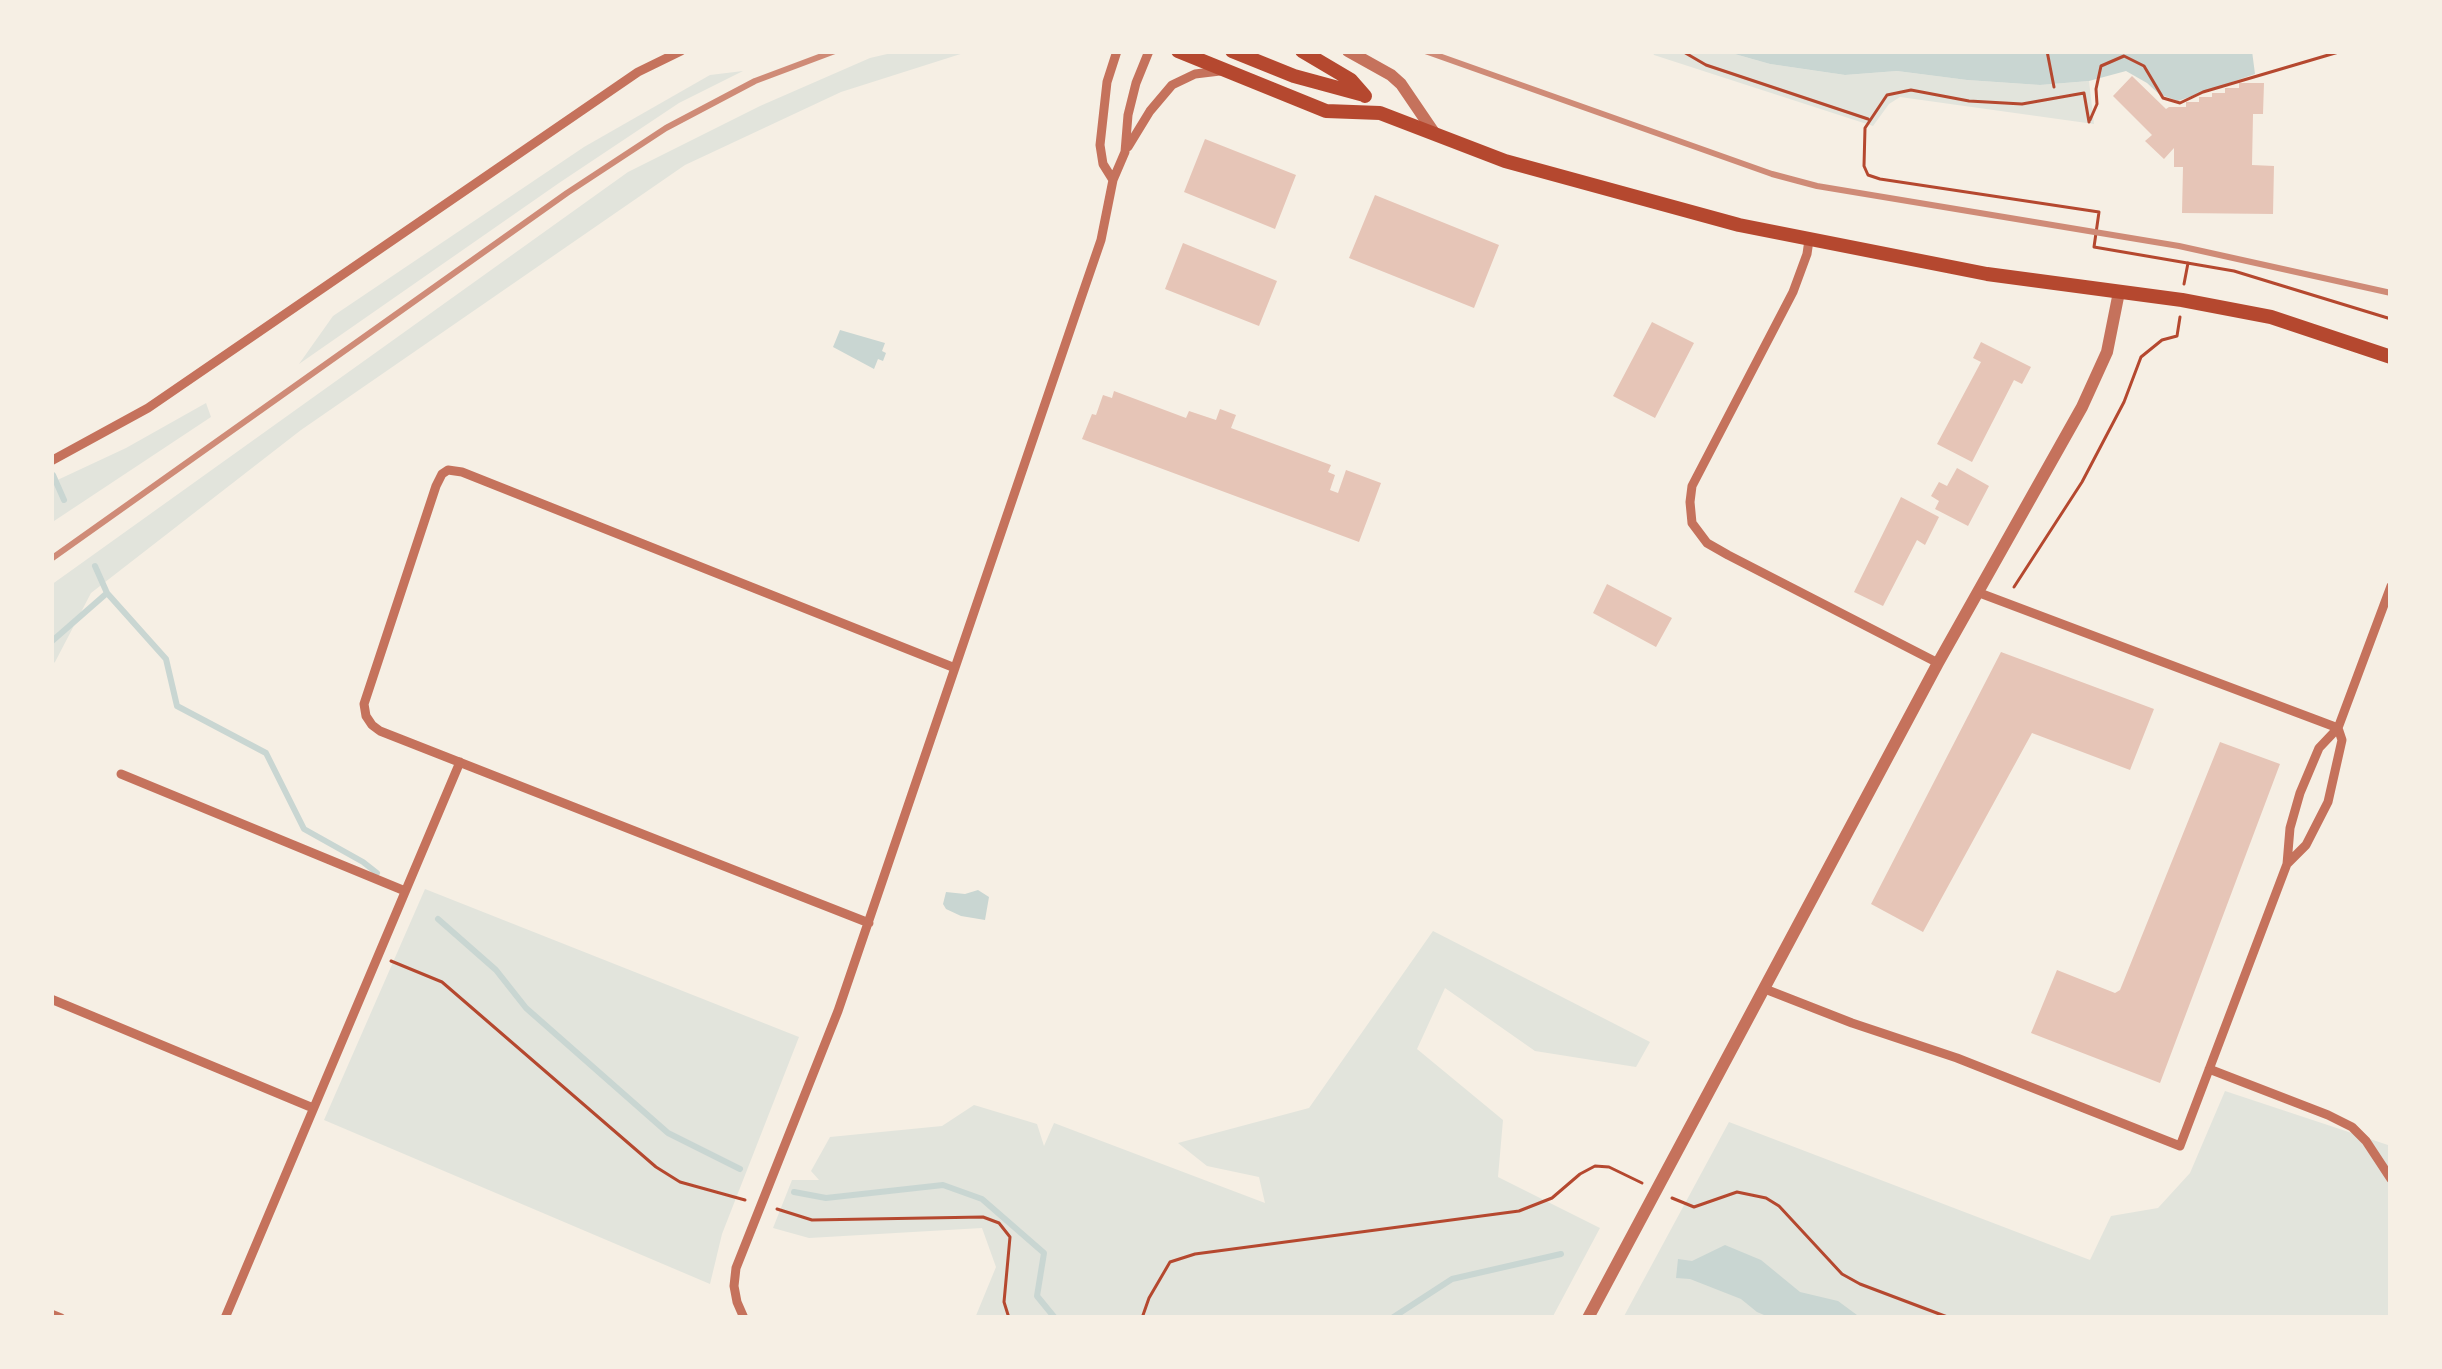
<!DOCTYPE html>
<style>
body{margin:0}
#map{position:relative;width:2442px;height:1369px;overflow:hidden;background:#f6efe4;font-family:Quicksand,sans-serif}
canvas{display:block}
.frame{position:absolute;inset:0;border:54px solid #f6efe4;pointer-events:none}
</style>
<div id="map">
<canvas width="2442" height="1369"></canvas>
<div class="frame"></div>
</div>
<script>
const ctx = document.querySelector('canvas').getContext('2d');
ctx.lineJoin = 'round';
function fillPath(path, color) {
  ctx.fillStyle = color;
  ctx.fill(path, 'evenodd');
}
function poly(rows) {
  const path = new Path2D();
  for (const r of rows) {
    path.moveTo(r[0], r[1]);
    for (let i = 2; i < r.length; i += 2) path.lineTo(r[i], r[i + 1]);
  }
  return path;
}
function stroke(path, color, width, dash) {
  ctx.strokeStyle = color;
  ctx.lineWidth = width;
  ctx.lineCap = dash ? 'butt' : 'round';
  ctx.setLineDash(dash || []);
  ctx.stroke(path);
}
const green = poly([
 [900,51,970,51,841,92,685,165,301,430,91,593,55,662,51,665,51,585,628,172,760,106,870,58],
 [1652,51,1724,51,1770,64,1845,75,1897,71,1967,80,2040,85,2089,81,2094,124,1900,97,1889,104,1873,126,1654,55],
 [743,71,679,103,559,183,299,364,333,316,584,147,710,75],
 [206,403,211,417,51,523,51,483,126,448],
 [425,889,799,1037,722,1234,710,1284,324,1120],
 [1433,931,1650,1042,1636,1067,1535,1051,1445,988,1417,1049,1503,1120,1498,1177,1600,1228,1552,1318,975,1318,996,1267,982,1228,809,1238,773,1228,792,1180,819,1180,811,1171,830,1137,942,1126,974,1105,1037,1124,1044,1146,1054,1123,1265,1203,1259,1177,1207,1166,1178,1143,1309,1108],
 [2225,1091,2391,1146,2391,1318,1623,1318,1729,1122,2090,1260,2111,1216,2158,1208,2190,1173]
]);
const water = poly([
 [1724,51,2252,51,2255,74,2178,101,2159,94,2147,83,2126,71,2089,81,2040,85,1967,80,1897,71,1845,75,1770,64],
 [840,330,885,343,882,351,886,353,883,361,878,359,874,369,833,347],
 [978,890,989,897,985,920,961,916,946,909,943,904,946,892,965,894],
 [1725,1245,1761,1260,1800,1292,1838,1301,1861,1318,1771,1318,1757,1312,1741,1299,1690,1279,1676,1278,1678,1259,1692,1261]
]);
const stream = poly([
 [53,475,64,500],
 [95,566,107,593,166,659,177,706,266,753,304,829,363,862,377,873],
 [51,642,107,593],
 [438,919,496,970,526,1008,668,1133,740,1169],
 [794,1192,826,1198,943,1185,982,1199,1044,1253,1037,1296,1055,1318],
 [1392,1318,1452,1279,1561,1254]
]);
const building = poly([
 [2132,76,2166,109,2169,107,2186,107,2186,102,2199,102,2199,97,2212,97,2212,93,2225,93,2225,88,2239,88,2239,83,2264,83,2263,114,2253,114,2252,165,2274,166,2273,214,2182,213,2183,167,2174,167,2174,148,2164,159,2145,141,2152,135,2113,96],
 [1205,139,1296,175,1275,229,1184,192],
 [1375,195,1499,245,1474,308,1349,258],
 [1183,243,1277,281,1259,326,1165,289],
 [1652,322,1694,343,1655,418,1613,396],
 [1981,342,2031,367,2022,384,2014,380,1972,462,1937,444,1981,362,1973,358],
 [1114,391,1186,418,1189,411,1216,420,1220,409,1236,415,1231,428,1331,465,1328,472,1335,475,1330,490,1338,493,1346,470,1381,483,1359,542,1082,439,1092,414,1096,415,1103,395,1112,398],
 [1957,468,1989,486,1968,526,1935,509,1939,501,1931,496,1939,482,1947,486],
 [1901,497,1939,517,1925,545,1917,540,1883,606,1854,592],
 [1607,584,1672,618,1656,647,1593,613],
 [2001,652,2154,709,2130,770,2032,733,1923,932,1871,904],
 [2220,742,2280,764,2160,1083,2031,1033,2057,970,2115,993,2120,990]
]);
const path = poly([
 [1682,51,1706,65,1868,119],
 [2047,51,2054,87],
 [2090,120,2097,104,2096,89,2101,66,2124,56,2144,66,2163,98,2180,103,2203,92,2342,51],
 [2089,122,2084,93,2022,104,1969,101,1911,90,1887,95,1865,128,1864,166,1868,175,1880,179,2099,212,2094,247,2234,271,2391,319],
 [2184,284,2188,263],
 [2014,587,2082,482,2124,402,2141,357,2162,340,2177,336,2180,317],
 [391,961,442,982,656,1167,680,1182,745,1200],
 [1672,1198,1694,1207,1737,1192,1766,1198,1779,1206,1842,1274,1860,1284,1950,1318],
 [777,1209,812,1220,983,1217,999,1223,1010,1237,1004,1302,1009,1318],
 [1142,1318,1149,1298,1170,1262,1195,1254,1519,1211,1552,1198,1580,1174,1595,1166,1609,1167,1642,1183]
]);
const minor = poly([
 [1128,147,1150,111,1172,85,1195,74,1220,71],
 [1113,180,1103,164,1100,145,1107,82,1117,51],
 [1809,240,1807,254,1793,292,1692,486,1690,502,1692,523,1707,543,1728,555,1938,663],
 [51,461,148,408,638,72,681,51],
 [1977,592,2338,728],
 [121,774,405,891],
 [2288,863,2306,845,2328,802,2342,740,2338,728],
 [869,923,380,731,372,725,366,716,364,704,436,486,442,474,448,470,462,472,955,668],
 [1765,989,1852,1023,1957,1058,2180,1146,2287,864,2290,828,2300,793,2319,748,2338,728,2391,586],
 [51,999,313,1108],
 [2209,1069,2328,1115,2352,1127,2366,1141,2391,1179],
 [51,1314,61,1318],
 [225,1318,460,762],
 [744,1318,737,1302,734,1286,736,1268,838,1011,1079,304,1101,240,1113,180,1125,152,1128,115,1136,83,1149,51]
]);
const tertiary = poly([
 [1348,51,1391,75,1401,84,1435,134],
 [1588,1318,1938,663,2082,407,2107,352,2119,292]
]);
const secondary = poly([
 [1178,51,1326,111,1380,113,1505,161,1739,225,1987,274,2182,300,2271,317,2391,357],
 [1232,51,1294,76,1364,95],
 [1302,51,1351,80,1365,96]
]);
const rail = poly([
 [1425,51,1772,174,1817,186,2179,246,2391,293],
 [51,559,567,193,666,128,755,81,835,51]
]);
fillPath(green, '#e2e4dc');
fillPath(water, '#c9d6d2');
stroke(stream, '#c9d6d2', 6);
fillPath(building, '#e6c5b7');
stroke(path, '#b5482f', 3);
stroke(minor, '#c5725c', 9);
stroke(tertiary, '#c5725c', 12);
stroke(secondary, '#b5482f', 14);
stroke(rail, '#cf8b77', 6);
</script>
